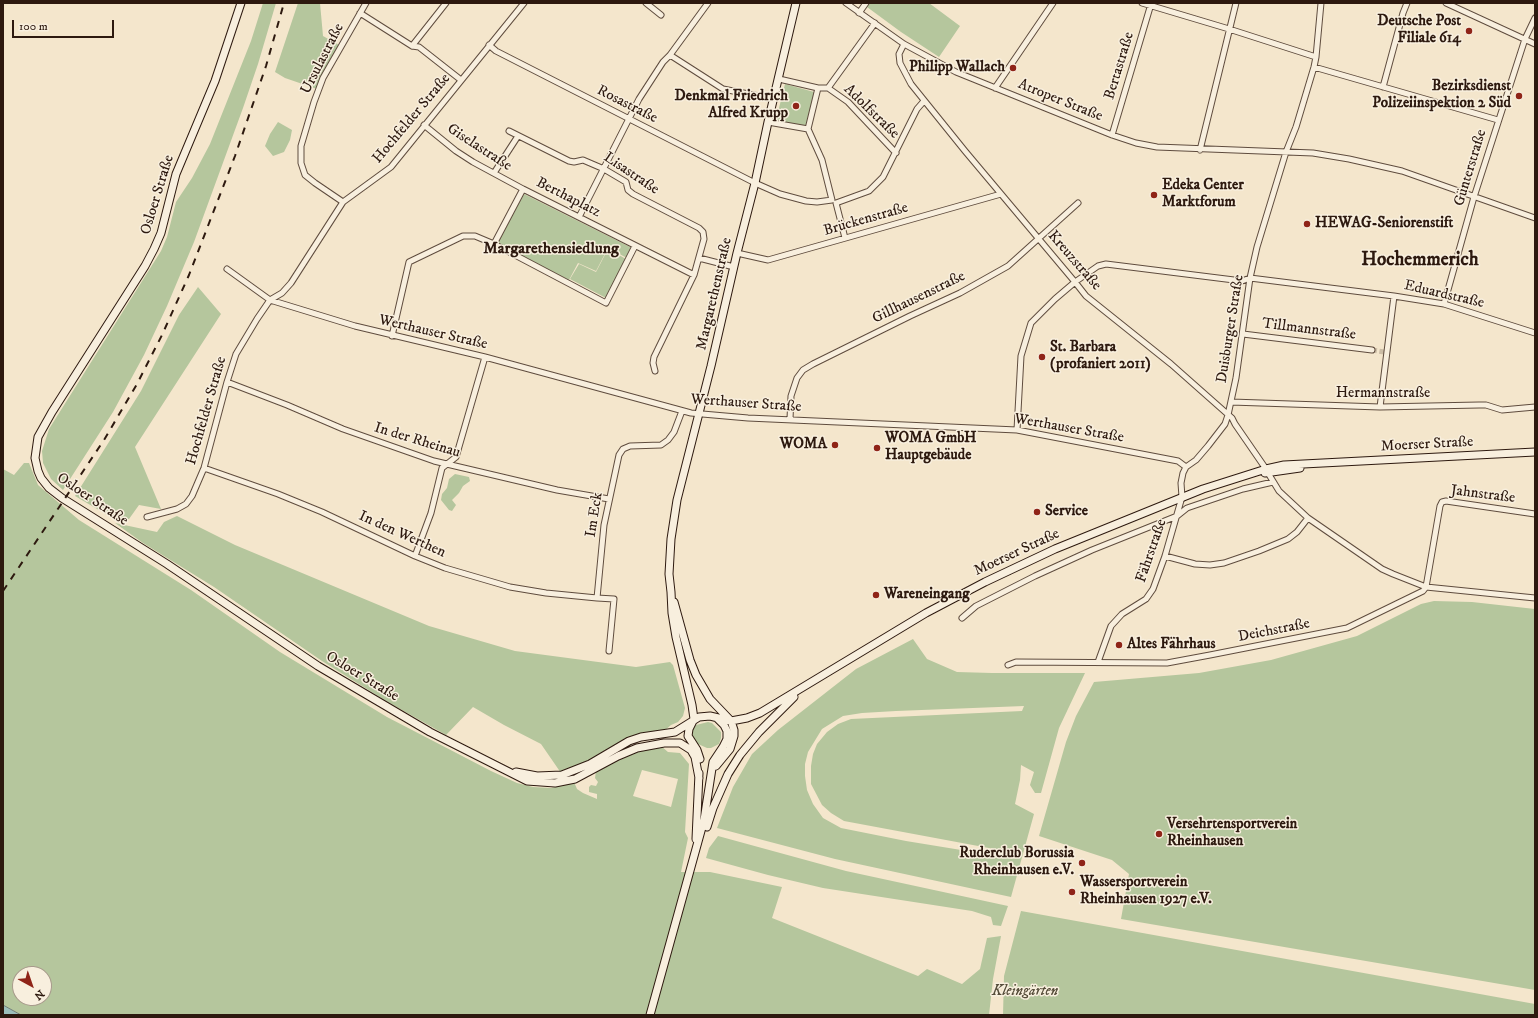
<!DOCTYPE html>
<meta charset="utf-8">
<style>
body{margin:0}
#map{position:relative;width:1538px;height:1018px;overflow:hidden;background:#f4e6cc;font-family:"IM FELL DW Pica",serif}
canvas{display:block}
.frame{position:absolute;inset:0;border:4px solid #2d190f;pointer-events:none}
.north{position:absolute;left:12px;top:966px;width:40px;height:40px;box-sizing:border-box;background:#f8efde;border:1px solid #a7998b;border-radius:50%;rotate:140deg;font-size:11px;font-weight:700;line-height:16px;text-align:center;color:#2d190f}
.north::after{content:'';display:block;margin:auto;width:14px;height:18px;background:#8f2418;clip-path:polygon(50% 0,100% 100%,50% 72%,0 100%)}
.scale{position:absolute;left:12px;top:20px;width:102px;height:18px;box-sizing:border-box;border:2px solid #2d190f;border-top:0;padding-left:5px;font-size:12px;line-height:14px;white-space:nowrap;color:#2d190f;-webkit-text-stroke:3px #f8efde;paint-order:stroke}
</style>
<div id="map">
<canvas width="1538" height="1018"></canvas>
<div class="frame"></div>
<div class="north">N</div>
<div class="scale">100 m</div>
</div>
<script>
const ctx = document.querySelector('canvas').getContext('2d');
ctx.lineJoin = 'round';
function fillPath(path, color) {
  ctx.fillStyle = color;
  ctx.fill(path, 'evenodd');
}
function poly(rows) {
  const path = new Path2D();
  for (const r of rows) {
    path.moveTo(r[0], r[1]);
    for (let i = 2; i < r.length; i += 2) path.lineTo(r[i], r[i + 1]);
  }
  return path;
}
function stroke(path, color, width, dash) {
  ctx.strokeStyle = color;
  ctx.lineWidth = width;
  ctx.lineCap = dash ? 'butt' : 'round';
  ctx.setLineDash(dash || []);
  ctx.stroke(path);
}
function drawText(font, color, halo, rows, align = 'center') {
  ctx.font = font + ' "IM FELL DW Pica",serif';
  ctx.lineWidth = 3;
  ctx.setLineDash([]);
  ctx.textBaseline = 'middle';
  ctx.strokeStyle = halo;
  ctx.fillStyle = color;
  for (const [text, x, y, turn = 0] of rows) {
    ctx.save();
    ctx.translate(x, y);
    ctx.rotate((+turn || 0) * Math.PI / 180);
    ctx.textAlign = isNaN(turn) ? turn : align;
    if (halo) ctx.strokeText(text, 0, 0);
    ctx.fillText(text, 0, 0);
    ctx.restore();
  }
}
const green = poly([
 [263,3,276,3,258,64,243,108,194,242,167,306,144,355,113,412,63,490,51,479,43,463,42,451,49,429,161,251,167,237,176,202,192,178,210,144,251,41],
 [298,3,320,3,323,36,339,45,317,89,285,78,275,72],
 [870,3,929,3,960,26,939,57,901,32,867,7],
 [785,84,814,92,806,126,804,127,776,120],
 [278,122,292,130,290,140,284,152,273,156,265,146,270,134],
 [524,194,632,248,627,258,608,248,596,271,578,263,569,280,497,244],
 [608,249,626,259,606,298,570,279,579,264,596,272],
 [198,287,221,314,135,447,161,509,139,505,129,519,109,516,75,496,141,391,179,315],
 [24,463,29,463,38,485,79,520,191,590,280,652,387,717,491,771,517,783,533,787,551,788,574,782,577,789,583,793,597,799,597,794,589,792,589,787,591,785,596,786,598,782,595,778,596,771,607,765,639,750,661,746,668,752,680,753,689,764,685,832,688,838,681,872,710,872,782,887,772,918,918,976,927,969,962,984,980,969,987,938,1001,936,993,979,989,1015,21,1015,3,1005,3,469,14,475],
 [642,770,678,779,671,807,633,796],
 [20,974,44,974,44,998,20,998],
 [455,474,469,477,470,481,463,486,459,493,452,500,456,505,452,511,449,510,441,500,442,494,447,488,449,479],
 [177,516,235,545,429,626,515,651,636,667,670,662,673,665,685,708,683,716,678,722,671,725,664,731,640,735,588,763,561,773,541,744,504,725,473,707,446,735,386,701,322,661,214,587,143,543,115,523,157,532,164,522],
 [1434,601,1472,602,1535,609,1535,990,1121,919,1129,874,1112,860,1039,836,1066,742,1076,716,1094,682,1199,673,1271,660,1357,636,1421,604],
 [913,639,927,659,957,672,992,673,1085,673,1059,728,1041,793,1035,793,1030,785,1034,772,1021,765,1020,780,1015,804,1034,814,1011,897,835,859,717,828,733,787,752,754,778,730,856,669],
 [1024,706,1022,711,851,719,838,724,827,732,817,744,813,754,811,766,811,784,822,805,831,813,844,821,1005,851,1004,857,906,841,841,828,823,818,813,804,807,790,805,776,805,764,808,752,822,729,843,716,862,713,896,711],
 [708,722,712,723,721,732,721,738,719,744,711,748,707,748,698,744,693,741,692,736,693,729,696,725],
 [718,836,846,871,1008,906,1001,926,993,925,991,917,972,911,823,888,768,875,706,858,709,848],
 [1021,911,1535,1004,1535,1015,1003,1015,1004,976]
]);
const water = poly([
 [3,1005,21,1015,3,1015,3,1005]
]);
const streetTunnel = poly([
 [1372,350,1384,352]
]);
const street = poly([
 [646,3,661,15],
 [846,3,904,44,956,72,1112,135,1136,143,1157,147,1313,153,1349,159,1402,171,1535,218],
 [1142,3,1229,29,1316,57],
 [1446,3,1535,44],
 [360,13,412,46,419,47,461,80],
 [859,13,866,3],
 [904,44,899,54,900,63,911,84,965,151,1075,282,1086,296,1171,364,1232,418,1235,424,1266,469],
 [489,45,496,51,755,183,780,194,806,201,817,202,832,200],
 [412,46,446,3],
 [670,55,723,89,774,99],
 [1314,67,1498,120],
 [779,79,818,88,828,88],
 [1383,87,1403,13,1407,3],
 [828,88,848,102,896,153],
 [828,88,875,23],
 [995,88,1053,3],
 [768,122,808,129,818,88],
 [424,125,456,151,473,162,523,189,694,275],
 [808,129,822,160,832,200],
 [509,131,569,161,574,162,583,160,604,169,626,182,628,190,633,194,699,228,703,232,704,239,694,275,654,357,653,363,655,371],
 [1112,135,1151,4],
 [1200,150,1236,3],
 [494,173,518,136],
 [343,202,315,183,305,175,301,163,301,146,314,102,323,78,366,3],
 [836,203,869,191,883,177,917,109,924,101],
 [836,203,845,238],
 [579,217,639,99,663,62,670,55,708,3],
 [494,244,523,189],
 [737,253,768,260,1001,194],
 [699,258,734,267],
 [227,269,270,300,355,326,485,357,691,413,748,418,1017,430,1178,461,1186,467],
 [1444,304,1474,197,1525,39,1535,18],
 [1243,334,1372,350],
 [392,336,409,262,463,236,475,236,494,244,606,303,635,246],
 [227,382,287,405,343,429,434,461,557,490,609,499],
 [1231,402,1380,407,1479,405,1486,405,1502,410,1535,407],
 [1380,407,1394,296],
 [790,419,791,396,797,378,803,370,813,364,910,316,960,293,1008,266,1078,203],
 [1017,430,1021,356,1031,323,1055,299,1075,282,1098,266,1106,264,1242,281,1250,278,1394,296,1444,304,1535,333],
 [204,468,278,494,322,512,415,556,445,568,510,587,546,593,597,598],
 [1268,473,1279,491,1308,518,1382,569,1393,574,1426,587,1440,506,1442,502,1446,501,1535,514],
 [147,517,177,509,186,504,192,496,204,468,227,382,236,354,257,319,270,300,282,293,291,283,343,202,391,167,524,3],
 [415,556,431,513,442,468,456,457,485,357],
 [1165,556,1195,564,1210,565,1224,563,1259,551,1288,539,1297,532,1308,518],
 [962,618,976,606,1035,576,1092,550,1177,516,1187,508,1243,489,1273,482],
 [609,651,614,599,597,598,604,525,619,455,623,449,630,446,661,445,668,440,674,432,682,411],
 [1098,662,1111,626,1122,614,1146,599,1153,589,1165,556,1182,497,1181,483,1183,473,1186,467,1196,460,1208,446,1225,424,1228,415,1236,378,1250,278,1257,247,1286,152,1296,127,1314,67,1316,57,1321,3],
 [1008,665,1016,662,1167,663,1210,655,1347,628,1423,591,1426,587,1535,598]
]);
const secondary = poly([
 [241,3,215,81,176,174,161,233,154,249,145,266,52,412,38,437,35,458,38,471,41,478,49,488,62,498,167,564,318,666,430,732,527,781,555,783,575,779,618,756,637,748,664,743,680,743,691,750,695,757,699,778],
 [1265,473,1300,468],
 [674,602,690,660,696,675,710,699,731,721,734,730,734,736,730,749,716,766],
 [694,719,692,705,676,637,672,613,671,592,669,574,671,539,677,500,711,366,737,253,755,183,768,122,796,3],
 [693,721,689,729,688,736,697,750,700,759],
 [516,772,537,776,562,775,590,764,629,741,641,737,675,732,699,717,710,716,731,721,747,718,760,713,926,613,985,582,1055,549,1203,489,1266,469,1284,465,1535,452],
 [707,827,713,808,728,774,740,755,759,732,794,697],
 [696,839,699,773],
 [650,1015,704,820,713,762,723,747,727,739,727,731,724,725,717,718]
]);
const rail = poly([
 [3,591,104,440,137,384,162,335,189,275,235,156,266,66,284,3]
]);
const markers = [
 [1469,31,4,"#8f2418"],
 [1013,68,4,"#8f2418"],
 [1519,96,4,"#8f2418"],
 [796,106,4,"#8f2418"],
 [1154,195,4,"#8f2418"],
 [1307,224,4,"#8f2418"],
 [1042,357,4,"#8f2418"],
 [835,445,4,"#8f2418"],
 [877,448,4,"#8f2418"],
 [1037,512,4,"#8f2418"],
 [876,595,4,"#8f2418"],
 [1119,645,4,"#8f2418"],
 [1159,834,4,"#8f2418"],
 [1082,863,4,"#8f2418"],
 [1072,892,4,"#8f2418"]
];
const poiNames = [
 ["Deutsche Post",1461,22,"right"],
 ["Filiale 614",1461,39,"right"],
 ["Philipp Wallach",1005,68,"right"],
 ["Bezirksdienst",1511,87,"right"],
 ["Polizeiinspektion 2 Süd",1511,104,"right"],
 ["Denkmal Friedrich",788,97,"right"],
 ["Alfred Krupp",788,114,"right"],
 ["Edeka Center",1162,186],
 ["Marktforum",1162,203],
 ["HEWAG-Seniorenstift",1315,224],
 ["St. Barbara",1050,348],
 ["(profaniert 2011)",1050,365],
 ["WOMA GmbH",885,439],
 ["Hauptgebäude",885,456],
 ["WOMA",827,445,"right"],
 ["Service",1045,512],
 ["Wareneingang",884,595],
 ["Altes Fährhaus",1127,645],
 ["Versehrtensportverein",1167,825],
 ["Rheinhausen",1167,842],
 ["Ruderclub Borussia",1074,854,"right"],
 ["Rheinhausen e.V.",1074,871,"right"],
 ["Wassersportverein",1080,883],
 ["Rheinhausen 1927 e.V.",1080,900]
];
const streetNames = [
 ["Ursulastraße",323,59,-63],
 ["Bertastraße",1120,66,-73],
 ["Atroper Straße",1060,101,22],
 ["Rosastraße",627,105,27],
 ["Adolfstraße",871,112,44],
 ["Hochfelder Straße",412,119,-50],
 ["Giselastraße",479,148,33],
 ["Günterstraße",1471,168,-73],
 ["Lisastraße",631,174,34],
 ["Osloer Straße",158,195,-73],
 ["Berthaplatz",568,198,27],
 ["Brückenstraße",866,220,-16],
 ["Kreuzstraße",1074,261,49],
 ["Margarethenstraße",715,294,-77],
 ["Eduardstraße",1444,295,13],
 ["Gillhausenstraße",919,298,-26],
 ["Duisburger Straße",1231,329,-81],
 ["Tillmannstraße",1309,330,7],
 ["Werthauser Straße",433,333,13],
 ["Hermannstraße",1383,394],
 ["Werthauser Straße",746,404,4],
 ["Hochfelder Straße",207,411,-74],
 ["Werthauser Straße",1069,429,10],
 ["In der Rheinau",417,441,17],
 ["Moerser Straße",1427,445,-3],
 ["Jahnstraße",1483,495,7],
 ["Osloer Straße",92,500,34],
 ["Im Eck",595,515,-81],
 ["In den Werthen",402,535,24],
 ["Fährstraße",1152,551,-71],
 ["Moerser Straße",1017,553,-25],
 ["Deichstraße",1274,631,-11],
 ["Osloer Straße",362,677,31]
];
const parkNames = [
 ["Kleingärten",1025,992]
];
const neighbourhoodNames = [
 ["Margarethensiedlung",551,250]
];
const districtNames = [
 ["Hochemmerich",1420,261]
];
fillPath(green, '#b5c69d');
fillPath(water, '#9cbfbb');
stroke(water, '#707d76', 1);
stroke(streetTunnel, '#ccbda6', 5, [5, 2.5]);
stroke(street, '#5f4c3e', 7);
stroke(secondary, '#2d190f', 9);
stroke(street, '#f8efde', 5);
stroke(secondary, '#f8efde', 7);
stroke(rail, '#2d190f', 2, [7, 7]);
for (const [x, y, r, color] of markers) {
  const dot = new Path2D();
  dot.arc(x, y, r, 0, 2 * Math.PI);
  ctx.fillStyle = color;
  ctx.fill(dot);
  stroke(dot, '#f8efde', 1.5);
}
drawText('bold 15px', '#2d190f', '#f8efde', poiNames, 'left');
drawText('15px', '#2d190f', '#f8efde', streetNames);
drawText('italic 15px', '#564d3a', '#f8efde', parkNames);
drawText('bold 16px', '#2d190f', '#f8efde', neighbourhoodNames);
drawText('bold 19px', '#2d190f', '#f8efde', districtNames);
</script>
